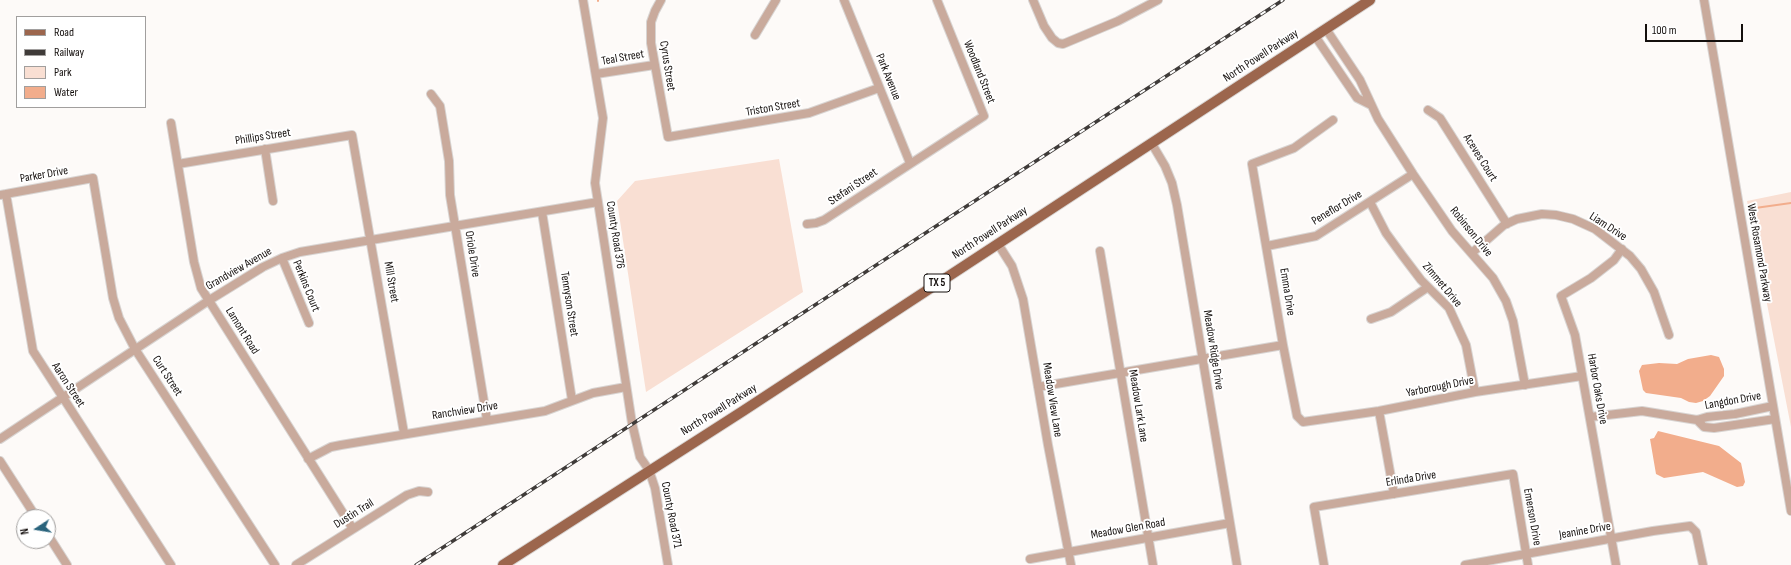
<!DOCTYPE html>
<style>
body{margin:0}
#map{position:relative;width:1791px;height:565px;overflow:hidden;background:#fdfaf8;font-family:"Sofia Sans Condensed",sans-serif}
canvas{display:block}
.legend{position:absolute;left:16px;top:16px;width:130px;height:92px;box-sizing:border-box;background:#fff;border:1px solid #a19f9e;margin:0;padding:5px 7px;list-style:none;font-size:12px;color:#140f0d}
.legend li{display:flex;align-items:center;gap:8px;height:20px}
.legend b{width:20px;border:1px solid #a19f9e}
.north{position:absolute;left:16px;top:509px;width:40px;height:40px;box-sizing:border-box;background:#fff;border:1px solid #a19f9e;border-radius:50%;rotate:258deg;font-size:11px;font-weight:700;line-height:16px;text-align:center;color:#140f0d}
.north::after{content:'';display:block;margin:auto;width:14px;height:18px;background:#29637c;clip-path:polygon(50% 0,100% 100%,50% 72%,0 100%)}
.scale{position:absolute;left:1645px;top:24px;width:98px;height:18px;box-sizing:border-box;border:2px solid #140f0d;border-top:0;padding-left:5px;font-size:12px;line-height:14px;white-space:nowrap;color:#140f0d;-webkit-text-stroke:3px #fff;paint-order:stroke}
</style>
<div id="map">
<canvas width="1791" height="565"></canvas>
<ul class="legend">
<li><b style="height:5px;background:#9c664d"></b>Road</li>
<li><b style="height:5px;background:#3f3b39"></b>Railway</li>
<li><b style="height:11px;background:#f9dfd3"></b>Park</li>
<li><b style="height:11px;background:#f2ad8c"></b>Water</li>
</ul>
<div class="north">N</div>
<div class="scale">100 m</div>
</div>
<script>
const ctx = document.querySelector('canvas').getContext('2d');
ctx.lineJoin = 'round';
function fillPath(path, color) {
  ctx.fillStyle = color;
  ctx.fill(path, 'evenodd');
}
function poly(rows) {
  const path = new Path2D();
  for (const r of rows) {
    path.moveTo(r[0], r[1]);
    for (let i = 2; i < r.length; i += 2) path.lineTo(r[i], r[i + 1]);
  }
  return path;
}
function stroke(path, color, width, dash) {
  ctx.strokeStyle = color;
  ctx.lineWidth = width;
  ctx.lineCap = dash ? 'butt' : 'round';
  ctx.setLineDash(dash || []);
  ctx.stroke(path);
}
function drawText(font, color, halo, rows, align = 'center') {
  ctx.font = font + ' "Sofia Sans Condensed",sans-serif';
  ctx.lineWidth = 4;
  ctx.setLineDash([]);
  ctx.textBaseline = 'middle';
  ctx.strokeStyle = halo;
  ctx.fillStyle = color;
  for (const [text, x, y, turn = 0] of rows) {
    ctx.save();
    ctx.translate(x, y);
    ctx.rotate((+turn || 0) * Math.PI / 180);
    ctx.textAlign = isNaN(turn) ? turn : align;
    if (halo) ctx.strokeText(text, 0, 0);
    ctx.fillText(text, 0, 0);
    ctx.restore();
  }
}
const green = poly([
 [779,159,803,292,646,392,617,201,635,181],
 [1791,192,1791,427,1747,201]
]);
const water = poly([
 [1711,355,1719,357,1724,369,1724,376,1710,396,1703,401,1696,403,1689,402,1681,398,1646,393,1643,390,1639,371,1642,365,1659,363,1677,364,1688,359],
 [1658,431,1719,446,1741,463,1745,482,1743,486,1737,487,1703,472,1664,478,1656,474,1650,439,1654,438]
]);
const stream = poly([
 [598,1,598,0],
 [1748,209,1791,203]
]);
const minor = poly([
 [583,0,603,118,595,183,598,202,632,423,640,457,649,470,655,488,668,565],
 [661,0,655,11,651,22,651,43,668,137,809,113,879,88],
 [844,0,910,163],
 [1033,0,1044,26,1052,38,1058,43,1063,44,1118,21,1158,0],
 [1704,0,1791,511],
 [1326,29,1360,80,1378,119,1413,174,1452,231,1493,278,1506,301,1513,321,1525,385],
 [755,35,776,0],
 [1315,36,1357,98,1371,105],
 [596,74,654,65],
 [431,94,440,106,441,112,449,161,450,195,487,420],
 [1428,110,1440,118,1507,224],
 [1333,120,1294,148,1252,164,1283,345,1297,416,1303,422,1379,411,1475,392,1582,376],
 [171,123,194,262,201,288,353,529],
 [1152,144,1165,166,1172,183,1177,205,1237,565],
 [265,149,273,201],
 [178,164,352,135,404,433],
 [6,194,33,351,171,565],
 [0,195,93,178,113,298,119,318,135,349,275,565],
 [1370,202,1386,233,1402,255,1421,280,1449,308,1466,345,1475,392],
 [542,212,572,400],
 [807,224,816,223,824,220,984,116,937,0],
 [998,244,1012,266,1023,299,1048,445,1071,565],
 [1267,246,1316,236,1413,174],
 [1100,251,1153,565],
 [1473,252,1504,225,1517,219,1542,214,1556,215,1573,219,1595,229,1630,256,1641,269,1654,292,1669,335],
 [282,258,309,323],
 [1371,319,1391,312,1428,287],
 [1038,387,1283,345],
 [1379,411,1394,494],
 [1590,417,1642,411,1697,420,1707,417,1735,414,1773,406],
 [1697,420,1704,427,1714,428,1775,419],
 [0,439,208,301,263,267,282,258,300,252,371,240,598,202],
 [308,459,331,447,341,445,545,411,593,393,626,387],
 [0,461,36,517],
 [48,535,67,565],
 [1030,559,1230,523],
 [296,565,407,495,419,491,428,492],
 [1324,565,1314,507,1513,474,1528,565],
 [1465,565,1653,531,1690,526,1696,532,1703,565],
 [1616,565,1575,335,1561,296,1591,278,1614,260,1622,249]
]);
const major = poly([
 [503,565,743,411,1370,0]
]);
const rail = poly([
 [416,565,1283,0]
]);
const shields = [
 [937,283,26]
];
const shieldNames = [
 ["TX 5",937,283]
];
const streetNames = [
 ["North Powell Parkway",1261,56,-33],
 ["Teal Street",623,58,-10],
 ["Cyrus Street",667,66,81],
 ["Woodland Street",979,72,68],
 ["Park Avenue",888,77,68],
 ["Triston Street",773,108,-10],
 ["Phillips Street",263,137,-9],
 ["Aceves Court",1480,158,58],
 ["Parker Drive",44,175,-10],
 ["Stefani Street",853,187,-34],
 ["Peneflor Drive",1337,208,-31],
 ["Liam Drive",1608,227,33],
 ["Robinson Drive",1471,232,51],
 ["North Powell Parkway",990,233,-33],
 ["County Road 376",615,235,81],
 ["West Rosamond Parkway",1759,253,80],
 ["Oriole Drive",472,254,81],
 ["Grandview Avenue",239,269,-30],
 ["Mill Street",391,282,80],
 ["Zimmet Drive",1442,285,50],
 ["Perkins Court",306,286,68],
 ["Emma Drive",1287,292,81],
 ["Tennyson Street",569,304,81],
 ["Lamont Road",242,331,58],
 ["Meadow Ridge Drive",1213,350,81],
 ["Curt Street",167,376,57],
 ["Aaron Street",68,385,57],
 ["Yarborough Drive",1440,387,-11],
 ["Harbor Oaks Drive",1597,389,80],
 ["Meadow View Lane",1052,400,81],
 ["Langdon Drive",1733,401,-10],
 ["Meadow Lark Lane",1138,406,81],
 ["North Powell Parkway",719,410,-32],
 ["Ranchview Drive",465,411,-9],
 ["Erlinda Drive",1411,479,-9],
 ["Dustin Trail",354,514,-32],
 ["County Road 371",671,515,79],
 ["Emerson Drive",1532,517,80],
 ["Meadow Glen Road",1128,529,-10],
 ["Jeanine Drive",1585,531,-10]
];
fillPath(green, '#f9dfd3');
fillPath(water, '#f2ad8c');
stroke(stream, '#f2ad8c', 2);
stroke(minor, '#d8d4d2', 10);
stroke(major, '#d8d4d2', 12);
stroke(minor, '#c9aa9c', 8);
stroke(major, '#9c664d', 10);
stroke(rail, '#3f3b39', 3.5);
stroke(rail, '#fff', 2, [6]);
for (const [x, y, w] of shields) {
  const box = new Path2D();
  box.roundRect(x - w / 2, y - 9, w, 18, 3);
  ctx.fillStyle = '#fff';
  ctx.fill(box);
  stroke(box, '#140f0d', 1);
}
drawText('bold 11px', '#140f0d', null, shieldNames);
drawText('12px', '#140f0d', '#fff', streetNames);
</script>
